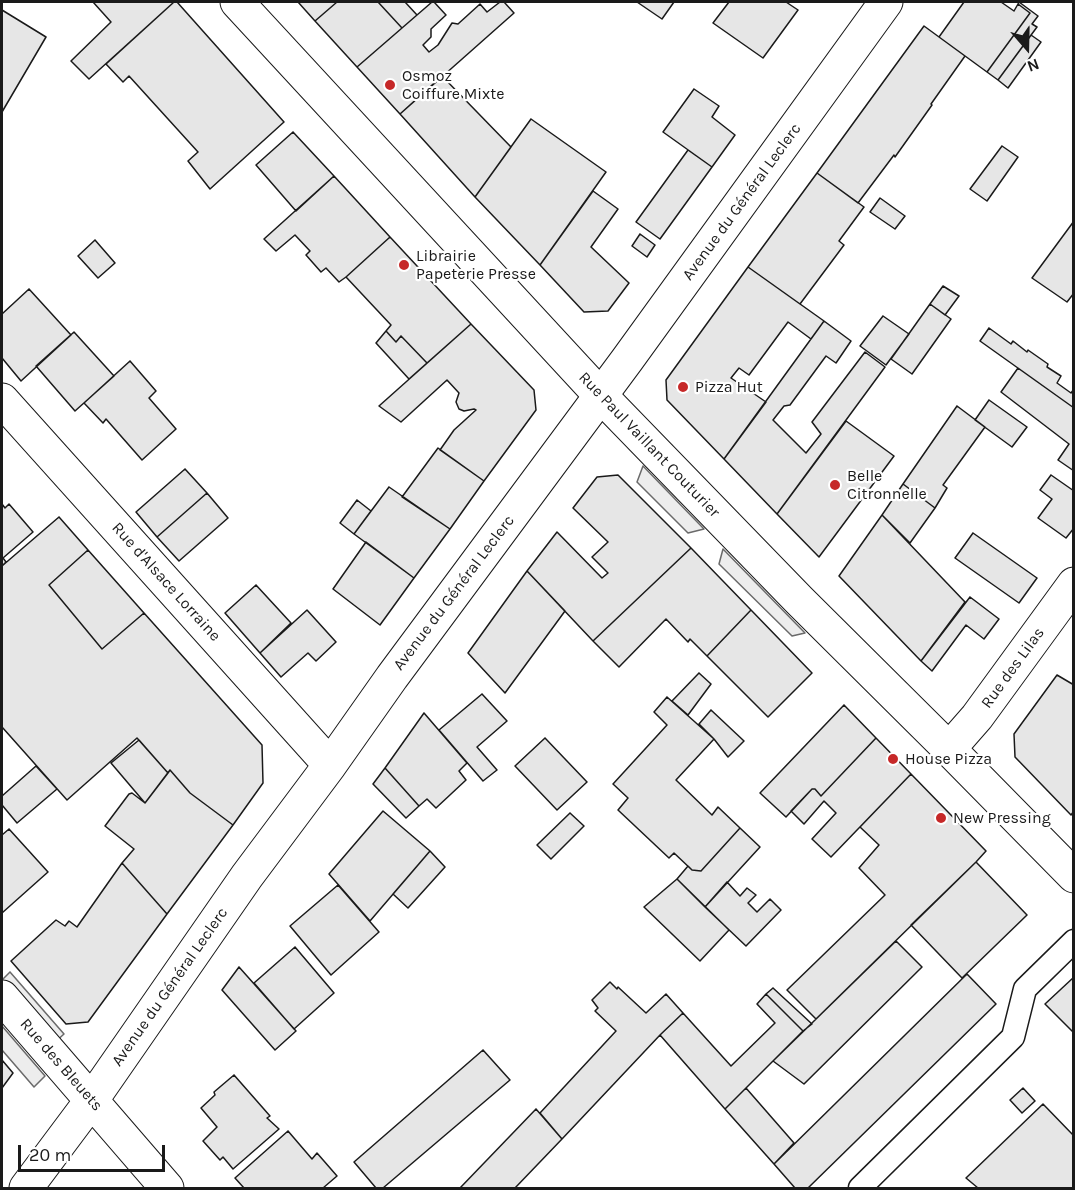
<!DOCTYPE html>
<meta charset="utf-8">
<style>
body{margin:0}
#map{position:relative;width:1075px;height:1190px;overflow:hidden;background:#fff;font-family:Karla,sans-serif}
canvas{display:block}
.frame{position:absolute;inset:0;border:3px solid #1a1a1a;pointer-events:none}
.north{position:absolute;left:997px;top:18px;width:60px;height:60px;-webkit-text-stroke:4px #fff;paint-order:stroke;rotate:160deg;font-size:16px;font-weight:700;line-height:24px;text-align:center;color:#1a1a1a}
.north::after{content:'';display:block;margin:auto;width:21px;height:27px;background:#1a1a1a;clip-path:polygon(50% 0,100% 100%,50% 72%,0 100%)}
.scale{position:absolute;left:18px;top:1145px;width:147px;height:27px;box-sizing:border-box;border:3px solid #1a1a1a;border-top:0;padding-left:8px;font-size:18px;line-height:21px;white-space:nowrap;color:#1a1a1a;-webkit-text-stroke:4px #fff;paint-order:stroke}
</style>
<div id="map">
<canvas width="1075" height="1190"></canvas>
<div class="frame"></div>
<div class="north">N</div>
<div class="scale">20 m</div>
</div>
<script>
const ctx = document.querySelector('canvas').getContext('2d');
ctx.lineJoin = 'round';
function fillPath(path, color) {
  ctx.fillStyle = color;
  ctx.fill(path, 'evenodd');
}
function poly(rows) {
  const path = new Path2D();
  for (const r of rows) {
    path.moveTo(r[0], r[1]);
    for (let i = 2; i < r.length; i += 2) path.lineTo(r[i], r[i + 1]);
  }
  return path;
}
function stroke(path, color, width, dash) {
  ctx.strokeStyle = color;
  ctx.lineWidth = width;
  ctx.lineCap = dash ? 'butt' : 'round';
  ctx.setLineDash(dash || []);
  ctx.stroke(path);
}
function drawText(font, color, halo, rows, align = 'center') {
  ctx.font = font + ' Karla,sans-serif';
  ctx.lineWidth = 4.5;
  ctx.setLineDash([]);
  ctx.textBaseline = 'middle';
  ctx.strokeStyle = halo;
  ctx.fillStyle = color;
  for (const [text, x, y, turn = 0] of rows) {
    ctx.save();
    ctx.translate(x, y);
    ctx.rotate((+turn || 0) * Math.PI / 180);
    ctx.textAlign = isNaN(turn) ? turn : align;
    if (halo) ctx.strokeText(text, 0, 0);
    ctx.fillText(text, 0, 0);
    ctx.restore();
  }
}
const parking = poly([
 [643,466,704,529,688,533,637,482,643,466],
 [723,549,805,633,792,636,719,564,723,549],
 [10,972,64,1034,53,1044,2,985,2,980,10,972],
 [2,1026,45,1076,34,1087,2,1050,2,1026]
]);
const building = poly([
 [93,2,174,2,89,79,71,61,111,22,93,2],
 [174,2,177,2,284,122,210,189,188,161,198,152,129,76,123,82,106,64,174,2],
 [298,2,337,2,315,21,298,2],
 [337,2,378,2,402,28,357,67,315,21,337,2],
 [378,2,405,2,417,15,402,28,378,2],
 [432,2,434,2,446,15,431,29,431,37,423,45,429,52,438,45,452,23,458,24,480,4,487,12,500,2,504,2,514,13,400,114,357,67,432,2],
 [637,2,674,2,662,19,637,2],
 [729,2,786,2,798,10,763,58,713,23,729,2],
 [964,2,1001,2,1014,11,1018,4,1030,13,987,72,939,37,964,2],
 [1019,2,1038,16,1032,24,1037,27,998,80,987,72,1030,13,1018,4,1019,2],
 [2,10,46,37,2,112,2,10],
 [924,26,965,56,931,104,932,105,895,157,894,155,858,203,817,173,924,26],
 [1031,35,1041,42,1008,88,998,80,1031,35],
 [442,76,511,147,475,197,400,114,442,76],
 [694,89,719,106,712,117,735,135,712,167,663,132,694,89],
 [531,119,606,172,540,265,475,197,531,119],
 [293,132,334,176,296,211,256,165,293,132],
 [1002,146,1018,157,987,201,970,189,1002,146],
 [688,150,712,167,660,239,636,222,688,150],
 [817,173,864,207,839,241,844,245,800,304,748,267,817,173],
 [334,176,390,237,346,277,339,282,326,268,321,272,306,255,310,251,295,235,276,251,264,239,334,176],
 [593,191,618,209,591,247,629,283,608,311,584,312,540,265,593,191],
 [880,198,905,216,895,229,870,212,880,198],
 [1074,221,1074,293,1067,302,1032,278,1074,221],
 [640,234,655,245,647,257,632,246,640,234],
 [390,237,471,324,427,363,401,336,396,342,386,331,391,325,346,277,390,237],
 [95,240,115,263,98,278,78,256,95,240],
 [748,267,824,321,811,339,788,322,749,375,739,368,731,378,766,402,724,459,667,400,666,380,748,267],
 [943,286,959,296,945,315,930,304,943,286],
 [29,289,71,335,21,381,2,358,2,314,29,289],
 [930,304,951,319,912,374,891,359,930,304],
 [883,316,909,334,886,365,860,346,883,316],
 [824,321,851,341,836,363,826,356,790,405,784,406,773,420,806,453,821,434,812,422,865,352,885,367,777,514,724,459,824,321],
 [471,324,534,390,536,410,484,481,440,450,454,430,476,410,474,409,464,411,459,409,456,402,459,393,447,380,401,422,379,406,471,324],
 [989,328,1011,344,1013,341,1027,352,1028,350,1048,364,1047,367,1061,376,1057,383,1071,393,1074,389,1074,408,980,341,989,328],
 [386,331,396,342,401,336,427,363,409,379,376,343,386,331],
 [74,332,114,376,75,411,36,366,74,332],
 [130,361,156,391,149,398,176,429,142,460,106,419,103,423,84,403,130,361],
 [1018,368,1074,408,1074,471,1058,460,1069,444,1001,392,1018,368],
 [989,400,1027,427,1012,447,975,420,989,400],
 [957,406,985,427,943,485,947,488,935,508,903,484,957,406],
 [846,421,894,456,819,557,777,514,846,421],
 [438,448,484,481,450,529,402,497,438,448],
 [185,469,207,493,157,537,136,512,185,469],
 [618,475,691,548,593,641,527,571,557,532,602,578,608,573,592,557,608,542,573,508,597,477,618,475],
 [1051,475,1074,491,1074,528,1066,538,1038,518,1052,499,1040,490,1051,475],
 [903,484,935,508,910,543,882,515,903,484],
 [389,487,450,529,414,578,354,534,389,487],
 [207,493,228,518,179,561,157,537,207,493],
 [357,500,371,511,354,534,340,523,357,500],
 [2,504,5,508,9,504,33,532,3,558,6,562,2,566,2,504],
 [882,515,965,602,921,661,839,576,882,515],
 [59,517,88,550,49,585,102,649,144,613,262,745,263,783,233,825,190,793,170,770,168,773,137,738,67,800,2,727,2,566,59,517],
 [973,533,1037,578,1019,603,955,558,973,533],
 [366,542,414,578,380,625,333,589,366,542],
 [691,548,751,610,707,656,690,639,688,642,666,619,619,667,593,641,691,548],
 [88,550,144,613,102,649,49,585,88,550],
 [527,571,565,611,505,693,468,653,527,571],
 [256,585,291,623,260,653,225,613,256,585],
 [970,597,999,619,984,639,966,625,932,671,921,661,970,597],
 [307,610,336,642,316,661,308,653,281,677,260,653,307,610],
 [751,610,812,673,768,717,707,656,751,610],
 [699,673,711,684,688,715,672,701,699,673],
 [1057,675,1074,685,1074,811,1071,815,1015,757,1014,734,1057,675],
 [482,694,507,721,477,747,497,770,483,781,439,730,482,694],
 [667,697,714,739,676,780,712,815,718,807,740,828,701,871,692,870,674,853,669,858,618,810,628,798,613,784,667,725,654,712,667,697],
 [844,705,876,738,821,796,815,789,812,789,786,817,760,793,844,705],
 [711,710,744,741,728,757,714,739,699,724,711,710],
 [424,713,467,763,459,771,466,780,436,808,427,799,419,806,385,768,424,713],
 [545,738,587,782,557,810,515,766,545,738],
 [876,738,911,774,831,857,812,839,836,813,824,801,804,824,791,811,812,789,815,789,821,796,876,738],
 [139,740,168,773,145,803,111,763,139,740],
 [36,766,57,789,17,823,2,805,2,796,36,766],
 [385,768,419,806,406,818,373,784,385,768],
 [170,770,190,793,233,825,167,914,122,863,134,849,105,826,129,794,132,793,145,803,170,770],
 [911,774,986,851,976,862,816,1019,787,990,885,895,859,868,879,845,860,827,911,774],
 [383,811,430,851,370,921,329,874,383,811],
 [570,813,584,826,551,859,537,845,570,813],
 [740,828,760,847,705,907,677,879,688,866,692,870,701,871,740,828],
 [9,829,48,872,2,913,2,835,9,829],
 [430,851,445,867,408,908,393,894,430,851],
 [976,862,1027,915,962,978,911,925,976,862],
 [122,863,167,914,88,1022,66,1024,11,961,56,920,65,926,69,921,77,927,122,863],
 [677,879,729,930,700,961,644,907,677,879],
 [727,882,740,896,747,888,756,895,748,903,757,912,770,899,781,910,746,946,705,907,727,882],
 [338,885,379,932,331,975,290,926,338,885],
 [896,941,922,967,804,1084,773,1061,896,941],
 [295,947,334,993,294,1029,254,983,295,947],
 [239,967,296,1031,275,1050,222,990,239,967],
 [967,974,996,1004,808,1188,795,1188,774,1164,967,974],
 [1074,977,1074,1033,1045,1004,1074,977],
 [610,982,617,989,618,987,646,1013,666,994,683,1013,660,1035,562,1139,540,1113,616,1031,595,1011,598,1008,592,1000,610,982],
 [773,988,812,1024,803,1031,766,994,773,988],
 [766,994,803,1031,725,1109,660,1035,683,1013,731,1066,775,1023,757,1004,766,994],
 [483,1050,510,1080,383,1188,376,1188,354,1162,483,1050],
 [2,1060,13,1073,2,1088,2,1060],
 [234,1075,270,1116,267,1118,279,1129,233,1169,223,1157,220,1160,203,1141,217,1127,201,1108,215,1095,214,1092,234,1075],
 [746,1088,794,1143,774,1164,725,1109,746,1088],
 [1023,1088,1035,1101,1022,1113,1010,1100,1023,1088],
 [1043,1104,1074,1136,1074,1188,978,1188,966,1178,1043,1104],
 [536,1109,562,1139,515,1188,460,1188,536,1109],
 [288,1131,312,1159,317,1153,337,1176,323,1188,244,1188,235,1178,288,1131]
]);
const service = poly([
 [860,1188,1013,1037,1025,989,1074,941]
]);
const minor = poly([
 [2,400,330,765],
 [949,749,977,717,1074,584],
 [2,997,167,1188],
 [26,1188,91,1101,247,876,330,765,392,677,627,360,886,2]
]);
const tertiary = poly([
 [237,2,601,396,799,600,949,749,1074,876]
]);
const markers = [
 [390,85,6,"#c62828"],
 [404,265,6,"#c62828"],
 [683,387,6,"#c62828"],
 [835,485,6,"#c62828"],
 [893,759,6,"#c62828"],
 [941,818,6,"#c62828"]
];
const poiNames = [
 ["Osmoz",402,76],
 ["Coiffure Mixte",402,94],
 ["Librairie",416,256],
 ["Papeterie Presse",416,274],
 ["Pizza Hut",695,387],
 ["Belle",847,476],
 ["Citronnelle",847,494],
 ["House Pizza",905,759],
 ["New Pressing",953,818]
];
const streetNames = [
 ["Avenue du Général Leclerc",742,202,-54],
 ["Rue Paul Vaillant Couturier",649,445,46],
 ["Rue d'Alsace Lorraine",166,582,48],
 ["Avenue du Général Leclerc",454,593,-53],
 ["Rue des Lilas",1013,668,-54],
 ["Avenue du Général Leclerc",170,987,-55],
 ["Rue des Bleuets",61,1065,49]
];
fillPath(parking, '#ededed');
stroke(parking, '#6a6a6a', 1.5);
fillPath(building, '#e6e6e6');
stroke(building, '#1a1a1a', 1.5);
stroke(service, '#1a1a1a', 25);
stroke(minor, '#1a1a1a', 35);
stroke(tertiary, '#1a1a1a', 35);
stroke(service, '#fff', 22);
stroke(minor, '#fff', 33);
stroke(tertiary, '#fff', 33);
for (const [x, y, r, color] of markers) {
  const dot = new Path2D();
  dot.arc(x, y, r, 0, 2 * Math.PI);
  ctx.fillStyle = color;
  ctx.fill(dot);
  stroke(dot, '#fff', 2);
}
drawText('16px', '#1a1a1a', '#fff', poiNames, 'left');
drawText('16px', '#1a1a1a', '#fff', streetNames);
</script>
